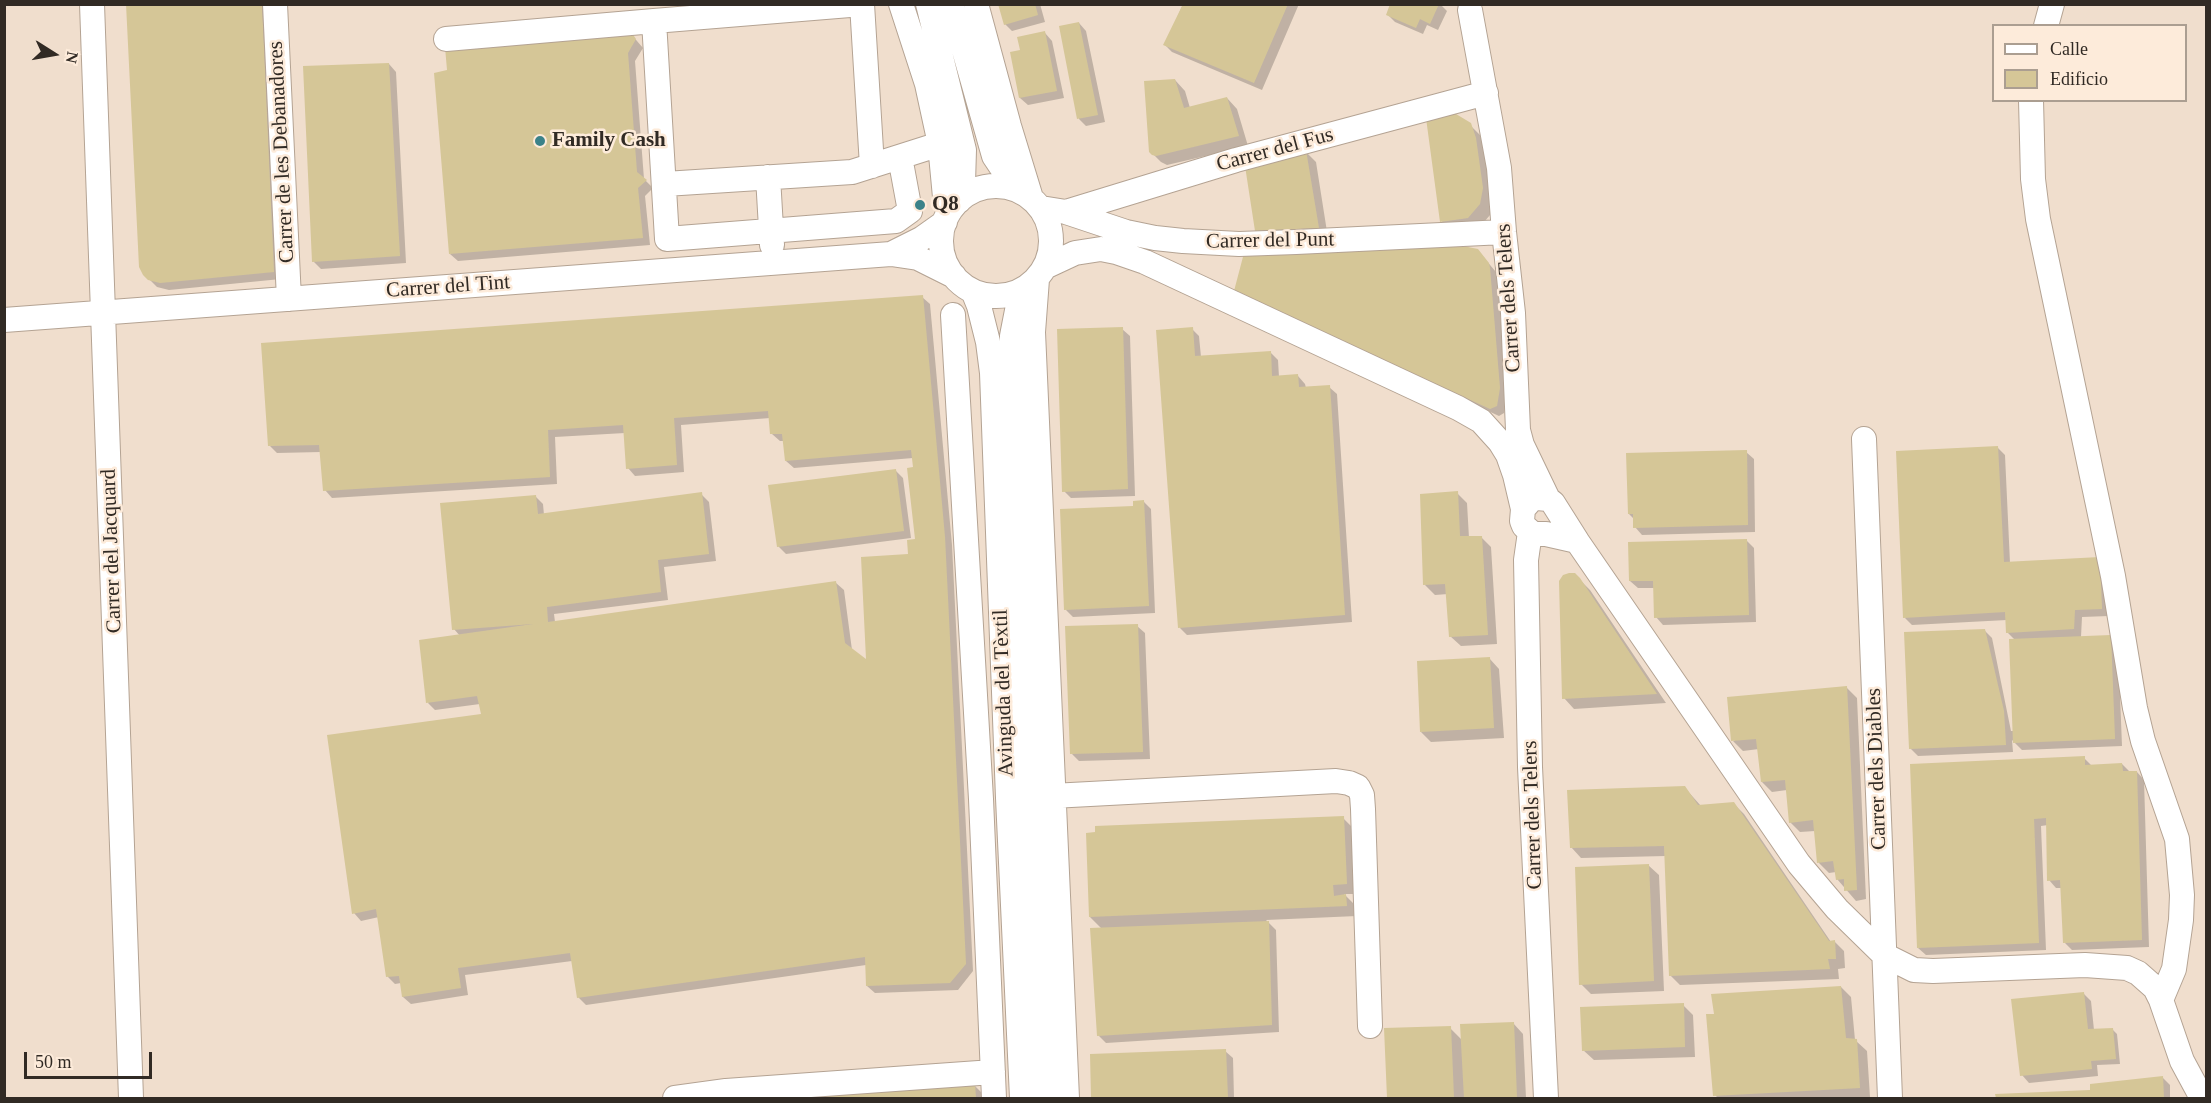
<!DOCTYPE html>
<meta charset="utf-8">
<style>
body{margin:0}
#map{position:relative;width:2211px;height:1103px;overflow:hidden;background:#f0decd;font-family:Georgia,serif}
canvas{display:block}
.frame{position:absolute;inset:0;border:6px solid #312a24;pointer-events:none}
.legend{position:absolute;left:1992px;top:24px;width:195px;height:78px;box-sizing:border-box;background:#fdebda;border:2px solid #ab9e91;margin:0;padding:8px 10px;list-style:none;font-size:18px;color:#312a24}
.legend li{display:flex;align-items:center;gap:12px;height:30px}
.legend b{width:30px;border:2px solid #ab9e91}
.north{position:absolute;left:24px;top:24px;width:60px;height:60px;-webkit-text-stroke:4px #fdebda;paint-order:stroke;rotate:101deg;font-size:16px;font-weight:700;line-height:24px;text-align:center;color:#312a24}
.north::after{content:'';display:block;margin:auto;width:21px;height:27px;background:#312a24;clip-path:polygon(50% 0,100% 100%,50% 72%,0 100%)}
.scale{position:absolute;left:24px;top:1052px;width:128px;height:27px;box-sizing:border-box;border:3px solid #312a24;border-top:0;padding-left:8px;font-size:18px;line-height:21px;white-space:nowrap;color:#312a24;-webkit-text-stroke:4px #fdebda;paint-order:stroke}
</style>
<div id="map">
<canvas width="2211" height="1103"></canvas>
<div class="frame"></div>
<ul class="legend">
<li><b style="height:8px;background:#fff"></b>Calle</li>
<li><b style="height:16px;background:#d5c697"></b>Edificio</li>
</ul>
<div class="north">N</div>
<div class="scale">50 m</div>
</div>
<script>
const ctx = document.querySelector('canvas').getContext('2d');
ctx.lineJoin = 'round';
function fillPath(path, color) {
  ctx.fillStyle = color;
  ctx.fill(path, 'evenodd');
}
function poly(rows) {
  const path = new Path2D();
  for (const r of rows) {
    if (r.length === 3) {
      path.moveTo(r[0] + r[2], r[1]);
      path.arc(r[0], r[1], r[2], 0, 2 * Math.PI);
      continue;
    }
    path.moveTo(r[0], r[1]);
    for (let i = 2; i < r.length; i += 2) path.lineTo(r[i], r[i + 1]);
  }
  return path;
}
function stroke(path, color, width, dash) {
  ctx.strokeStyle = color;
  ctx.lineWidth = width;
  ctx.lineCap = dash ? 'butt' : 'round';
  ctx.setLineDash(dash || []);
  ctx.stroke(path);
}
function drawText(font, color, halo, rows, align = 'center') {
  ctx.font = font + ' Georgia,serif';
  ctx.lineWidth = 5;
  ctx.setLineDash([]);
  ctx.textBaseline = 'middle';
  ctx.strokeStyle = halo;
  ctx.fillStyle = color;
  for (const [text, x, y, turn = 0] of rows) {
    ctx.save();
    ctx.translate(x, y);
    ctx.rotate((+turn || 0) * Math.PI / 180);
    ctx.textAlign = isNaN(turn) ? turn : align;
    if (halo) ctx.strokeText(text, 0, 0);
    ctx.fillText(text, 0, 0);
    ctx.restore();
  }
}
const shadow = poly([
 [127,4,269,4,281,279,169,290,157,287,149,279],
 [1000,4,1040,4,1045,22,1012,31,1005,24],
 [1183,4,1299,4,1262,90,1172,52,1165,45],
 [1392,4,1440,4,1447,11,1438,30,1427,25,1423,34,1395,22,1387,14],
 [1079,23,1086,31,1105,122,1086,126,1079,119],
 [1045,33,1052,41,1064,98,1028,105,1020,98,1022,51],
 [631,34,643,48,635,61,644,179,653,188,645,196,650,245,458,261,450,254],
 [389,64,396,72,406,263,321,269,313,261],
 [1175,80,1185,91,1190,108,1227,98,1237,109,1248,146,1167,165,1161,162,1150,151],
 [1470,125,1480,135,1485,150,1492,199,1490,215,1479,228,1452,232,1442,222],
 [1306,152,1316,162,1328,238,1267,240,1257,230],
 [1485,259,1496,272,1497,277,1507,396,1504,413,1499,416,1244,298],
 [922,297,930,304,952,545,973,971,958,990,875,993,867,986,866,965,586,1005,578,997,572,961,465,975,468,995,411,1004,403,997,401,983,395,984,388,977,379,917,361,921,354,913,483,716,480,704,435,710,428,703,460,636,454,629,535,496,543,504,544,515,701,494,709,502,716,561,664,567,668,600,554,614,555,622,836,583,844,590,852,650,868,662,917,540,913,458,794,468,786,461,785,441,780,441,772,434,770,418,681,425,684,472,635,476,628,468,625,433,555,437,557,484,332,498,325,490,321,452,277,453,270,446],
 [1122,329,1130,336,1135,496,1071,498,1064,491],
 [1192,329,1199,336,1201,357,1270,352,1278,360,1279,377,1298,376,1305,384,1306,388,1329,387,1337,394,1352,622,1187,635,1180,628],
 [1998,448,2005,455,2010,563,2100,559,2109,616,2082,617,2081,637,2111,636,2118,644,2122,746,2022,750,2012,740,2013,752,1918,756,1910,748,1984,630,1992,638,2011,731,2014,731,2015,640,2007,632,2007,620,1912,625,1905,618],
 [1746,452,1754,459,1755,532,1642,535,1635,527,1634,519,1629,514],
 [896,471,903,478,911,538,786,554,778,546],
 [1457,493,1467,503,1469,538,1481,537,1491,547,1497,644,1461,646,1450,636,1448,594,1435,595,1425,585],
 [1144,502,1151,509,1155,613,1073,617,1066,610,1134,507],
 [1746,540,1754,548,1756,622,1663,625,1656,617,1655,588,1638,588,1630,581],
 [1579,579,1590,590,1666,703,1574,709,1564,698],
 [1137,626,1145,633,1150,759,1079,761,1072,754],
 [1489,658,1499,669,1504,738,1431,742,1421,732],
 [1847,688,1857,698,1866,899,1856,901,1837,879,1836,872,1829,873,1819,863,1815,831,1800,832,1790,822,1787,790,1772,792,1762,782,1759,749,1743,751,1733,741],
 [2084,758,2092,766,2122,764,2130,772,2137,772,2144,780,2149,947,2072,950,2065,943,2062,888,2056,888,2049,880,2048,825,2041,826,2046,950,1926,955,1918,948],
 [1685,788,1701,806,1734,804,1744,814,1831,942,1834,941,1844,951,1845,968,1838,969,1839,979,1680,985,1670,975,1666,856,1581,858,1571,847],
 [1343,818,1353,828,1356,894,1344,894,1356,906,1357,916,1266,920,1276,930,1279,1032,1106,1043,1098,1035,1102,929,1090,917,1097,833],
 [1648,865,1659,875,1664,991,1591,994,1581,984],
 [1841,987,1851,997,1855,1040,1867,1051,1870,1097,1718,1098,1715,1095],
 [2084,994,2091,1001,2094,1030,2112,1029,2117,1034,2120,1064,2097,1065,2098,1076,2029,1083,2022,1075],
 [1683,1005,1693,1015,1695,1057,1594,1060,1583,1050],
 [1513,1023,1523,1034,1526,1098,1388,1098,1385,1030,1450,1028,1462,1040],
 [1225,1051,1233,1058,1234,1098,1092,1098,1091,1055],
 [2162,1077,2170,1085,2170,1098,1998,1098,1997,1096,2092,1092],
 [975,1086,982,1093,983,1098,761,1098]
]);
const building = poly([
 [126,4,262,4,274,272,160,283,148,280,143,275,139,267],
 [998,4,1035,4,1038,15,1004,25],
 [1183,4,1288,4,1254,83,1163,45],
 [1390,4,1439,4,1430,24,1420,19,1416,28,1386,15],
 [1079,22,1098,115,1077,119,1059,26],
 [1045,31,1057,91,1019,98,1010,52,1020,50,1017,37],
 [632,33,636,39,628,53,637,172,647,180,638,188,643,238,449,254,434,73,447,70,445,47],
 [389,63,400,256,312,262,303,66],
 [1175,79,1184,108,1227,97,1239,136,1156,156,1152,155,1149,152,1144,81],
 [1450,114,1456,114,1471,123,1476,138,1483,188,1480,204,1468,218,1440,222,1426,118],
 [1306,150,1319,228,1255,231,1245,166],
 [1463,246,1478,249,1489,263,1490,268,1500,388,1497,406,1490,409,1234,291,1244,253],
 [923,295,945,537,966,964,950,983,866,986,865,957,577,998,570,953,458,968,461,988,402,997,399,976,386,977,376,909,352,914,327,735,481,714,477,696,426,703,419,640,533,624,452,630,440,503,536,495,538,514,702,492,709,554,658,560,661,592,547,607,548,622,836,581,845,643,866,659,861,557,908,554,907,540,915,539,907,468,913,467,911,450,785,461,782,434,770,434,768,411,674,418,677,465,626,469,623,425,548,430,550,477,323,491,319,445,268,446,261,343],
 [1123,327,1128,489,1062,492,1057,329],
 [1193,327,1195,356,1271,351,1272,376,1298,374,1299,387,1330,385,1345,615,1178,628,1156,330],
 [1998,446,2004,562,2100,557,2102,609,2075,610,2074,629,2006,633,2005,612,1903,618,1896,451],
 [1747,450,1748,525,1633,528,1633,514,1628,514,1626,453],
 [896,469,904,531,777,547,768,485],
 [1458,491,1460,536,1482,536,1488,635,1449,637,1445,584,1423,585,1420,494],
 [1144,500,1149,606,1064,610,1060,509,1133,506,1133,501],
 [1747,539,1749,615,1654,618,1653,581,1629,581,1628,542],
 [1569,573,1575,573,1580,578,1657,694,1562,699,1559,581,1563,575],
 [1138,624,1143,752,1070,754,1065,626],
 [1985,629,2004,711,2006,745,1909,749,1904,632],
 [2111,635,2115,739,2013,743,2009,639],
 [1490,657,1494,728,1420,732,1417,661],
 [1847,686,1857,890,1844,891,1844,879,1836,880,1833,861,1817,863,1813,820,1789,823,1785,780,1761,782,1756,739,1731,741,1727,697],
 [2085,756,2085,765,2122,763,2123,771,2137,771,2142,940,2063,943,2060,880,2047,881,2046,818,2034,819,2039,943,1917,948,1910,764],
 [1685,786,1698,805,1734,802,1829,941,1835,940,1836,959,1828,959,1830,969,1669,976,1664,846,1570,848,1567,790],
 [1344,816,1347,884,1333,885,1334,896,1346,894,1347,906,1089,917,1086,833,1095,832,1095,826],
 [1649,864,1654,981,1579,985,1575,867],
 [1269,921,1272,1025,1097,1036,1090,928],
 [1841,986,1846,1038,1857,1039,1860,1088,1713,1096,1706,1014,1714,1014,1711,994],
 [2084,992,2088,1029,2113,1028,2116,1059,2091,1061,2092,1069,2020,1076,2011,999],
 [1684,1003,1685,1047,1582,1051,1580,1007],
 [1514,1022,1517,1098,1464,1098,1460,1024],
 [1451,1026,1454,1098,1387,1098,1384,1028],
 [1226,1049,1228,1098,1091,1098,1090,1054],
 [2163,1076,2164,1098,1996,1098,1995,1094,2090,1090,2090,1084],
 [975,1084,976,1098,766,1098]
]);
const minor = poly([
 [92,4,131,1098],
 [275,4,289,299],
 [862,4,654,21,667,239,896,221,910,211,900,157],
 [862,4,872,166],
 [901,4,927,84,940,144,945,197,950,211],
 [928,4,964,150,963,183,959,201],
 [951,4,994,156,1016,189],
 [976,4,1009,126,1031,198],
 [1470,10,1499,168,1504,232,1513,313,1518,430,1522,445,1548,499],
 [2046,26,2052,4],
 [446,39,654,21],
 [2031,100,2033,179,2038,219,2113,576,2135,708,2143,741,2177,839,2182,895,2181,920,2174,969,2161,1000],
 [768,177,772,245],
 [665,184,852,172,940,144],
 [996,241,55],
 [1041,208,1066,212,1126,232,1155,238,1183,241,1239,244,1296,242,1504,232],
 [1066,212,1236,160,1486,93],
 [891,254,921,239,945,222],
 [1045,267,1075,253,1101,249,1116,252,1145,262,1458,408,1481,421,1500,442,1508,455,1515,475,1523,509,1522,521,1524,526,1533,534,1546,534,1577,541],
 [1037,279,1033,332,1067,1098],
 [1021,290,1012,336,1012,375,1044,1098],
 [973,291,979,306,988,342,992,373,1008,798,1022,1098],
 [953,315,981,799,994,1098],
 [4,320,891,254,918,258,954,276],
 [1864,439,1890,1098],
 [1523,509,1531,500,1537,498,1548,499,1553,503,1577,541,1799,864,1837,909,1884,955,1914,970,1933,971,2085,965,2127,968,2138,973,2155,988,2161,1000,2182,1061,2202,1098],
 [1530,532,1526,560,1530,767,1546,1098],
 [1052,796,1336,781,1349,783,1358,787,1362,795,1363,809,1370,1026],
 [675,1098,726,1091,993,1072]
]);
const markers = [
 [540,141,6,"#3b8289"],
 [920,205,6,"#3b8289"]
];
const poiNames = [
 ["Family Cash",552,141],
 ["Q8",932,205]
];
const streetNames = [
 ["Carrer del Fus",1275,150,-15],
 ["Carrer de les Debanadores",282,152,-93],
 ["Carrer del Punt",1270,241,-1],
 ["Carrer del Tint",448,287,-4],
 ["Carrer dels Telers",1509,298,-94],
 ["Carrer del Jacquard",112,551,-92],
 ["Avinguda del Tèxtil",1004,693,-92],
 ["Carrer dels Diables",1877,769,-92],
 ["Carrer dels Telers",1533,815,-92]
];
fillPath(shadow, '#0003');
fillPath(building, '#d5c697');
stroke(minor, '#b4a393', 26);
stroke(minor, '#fff', 24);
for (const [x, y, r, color] of markers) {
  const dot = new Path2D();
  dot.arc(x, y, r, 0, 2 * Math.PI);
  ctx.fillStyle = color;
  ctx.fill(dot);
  stroke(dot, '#fdebda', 2);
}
drawText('bold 21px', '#312a24', '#fdebda', poiNames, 'left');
drawText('21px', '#312a24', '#fdebda', streetNames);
</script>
